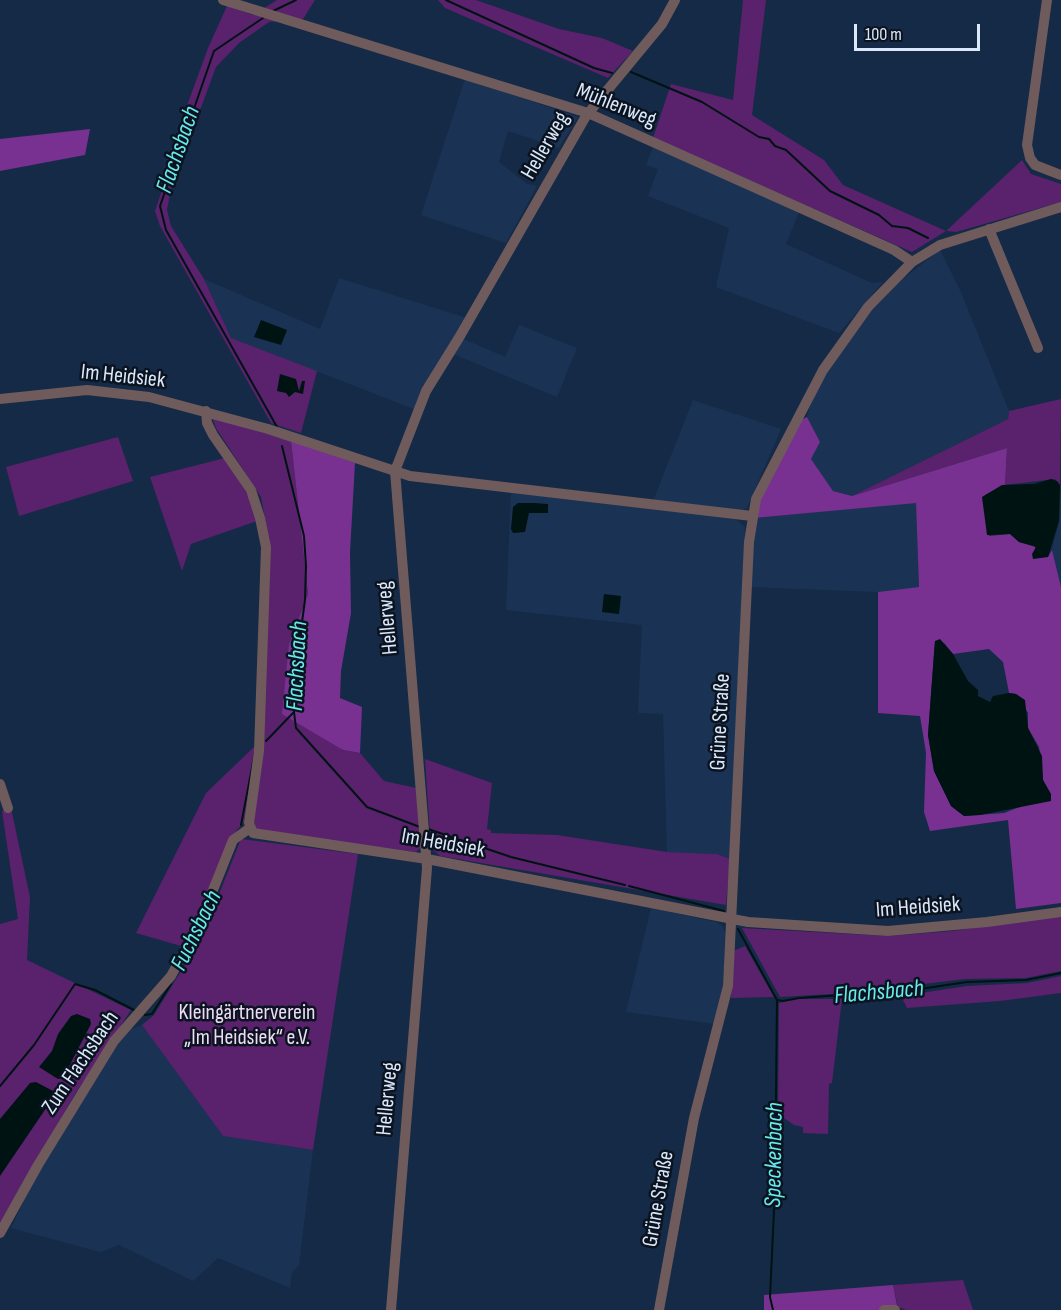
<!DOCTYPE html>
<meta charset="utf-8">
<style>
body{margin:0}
#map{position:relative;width:1061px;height:1310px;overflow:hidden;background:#152a46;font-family:"Sofia Sans Condensed",sans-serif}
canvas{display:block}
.scale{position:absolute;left:854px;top:24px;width:126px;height:27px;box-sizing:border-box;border:3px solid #dae8fa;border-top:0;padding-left:8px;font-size:18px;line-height:21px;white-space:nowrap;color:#dae8fa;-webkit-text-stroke:4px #0a131f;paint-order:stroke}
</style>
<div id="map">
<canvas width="1061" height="1310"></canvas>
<div class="scale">100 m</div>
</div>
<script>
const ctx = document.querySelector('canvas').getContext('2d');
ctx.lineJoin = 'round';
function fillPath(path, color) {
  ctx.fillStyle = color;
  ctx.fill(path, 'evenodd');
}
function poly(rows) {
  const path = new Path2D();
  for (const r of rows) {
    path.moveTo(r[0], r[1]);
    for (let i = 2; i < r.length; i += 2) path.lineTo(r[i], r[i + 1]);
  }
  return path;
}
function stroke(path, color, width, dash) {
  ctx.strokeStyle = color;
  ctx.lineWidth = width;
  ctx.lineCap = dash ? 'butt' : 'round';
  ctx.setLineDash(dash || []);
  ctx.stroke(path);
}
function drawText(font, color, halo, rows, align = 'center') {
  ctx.font = font + ' "Sofia Sans Condensed",sans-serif';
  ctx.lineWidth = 5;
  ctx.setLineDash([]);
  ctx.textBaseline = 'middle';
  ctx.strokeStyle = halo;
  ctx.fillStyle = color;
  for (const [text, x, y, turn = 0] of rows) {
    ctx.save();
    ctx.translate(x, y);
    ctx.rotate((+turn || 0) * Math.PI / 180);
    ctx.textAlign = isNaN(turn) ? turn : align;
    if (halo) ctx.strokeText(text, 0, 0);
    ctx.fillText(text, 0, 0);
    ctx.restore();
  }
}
const built = poly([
 [465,79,578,117,559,148,508,131,499,162,527,184,537,186,506,243,421,215],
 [653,147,799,212,786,244,872,283,883,282,839,333,716,287,729,228,648,196,658,169,646,165],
 [940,250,960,290,1009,411,1008,419,852,496,833,491,811,459,820,442,807,417,813,395,833,362,872,311,900,281],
 [339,278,467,318,414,409,231,338,204,279,320,329],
 [519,325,577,348,557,397,453,354,464,339,505,357],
 [693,400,781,429,747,508,737,512,653,501],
 [1061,483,1061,587,1052,550,1059,521],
 [511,491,734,518,745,527,730,859,717,854,667,852,663,714,638,713,642,625,506,610],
 [916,502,919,587,878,592,750,587,754,518],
 [651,908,716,922,722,926,725,932,724,967,722,1002,715,1024,626,1012],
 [142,1025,223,1136,313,1150,299,1265,292,1273,290,1288,218,1258,193,1281,119,1245,100,1252,11,1228,40,1167,124,1032]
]);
const green = poly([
 [277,0,315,0,303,19,269,22,239,43,216,67,171,189,167,210,171,226,204,279,231,338,317,371,301,433,271,423,160,226,155,211,163,187,158,185,208,48,227,6,253,15],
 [438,0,476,0,559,29,602,38,633,51,608,78,445,8],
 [743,0,766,0,752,115,824,160,843,185,946,231,1022,160,1031,174,1061,184,1061,202,956,232,946,231,912,252,653,138,671,84,733,100],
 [1061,399,1060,487,1055,479,1005,485,1007,448,852,496,1008,419,1009,411],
 [212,417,291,441,308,594,289,644,342,750,360,753,384,781,416,788,421,847,416,852,257,831,252,816,270,546,261,497,216,428],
 [118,437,133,481,19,516,6,467],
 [225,458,253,503,257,521,191,544,182,571,150,477],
 [256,745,244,822,230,838,204,903,181,946,136,933,206,793],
 [425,759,492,783,487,829,491,830,491,833,557,835,667,852,717,854,730,859,726,905,440,856,431,848],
 [11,808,30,897,27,960,131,1010,74,1096,0,1223,0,924,18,919,2,811],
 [241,839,358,854,313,1150,223,1136,142,1025,154,1015,186,963,207,924],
 [1061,916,1061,971,1026,978,965,979,849,993,780,997,742,928,888,936,952,931],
 [745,946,774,997,731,998,733,951],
 [1061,976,1061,993,1000,1001,907,1008,901,996,967,986,1027,983],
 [797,999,842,999,832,1083,829,1084,828,1134,803,1133,803,1127,794,1125,778,1114,779,1003],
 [963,1280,973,1310,906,1310,898,1307,893,1285]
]);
const forest = poly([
 [90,129,85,155,0,171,0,139],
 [807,417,820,442,811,459,833,491,852,496,1007,448,1005,485,985,495,989,536,1010,534,1019,542,1035,546,1035,550,1048,557,1052,550,1061,587,1061,903,1016,909,1008,820,930,831,924,812,926,753,920,716,878,713,878,592,919,587,916,503,754,518,759,500,799,421],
 [935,641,944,643,953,654,989,649,1003,662,1009,693,1016,694,1028,713,1028,728,1039,747,1043,780,1051,795,1004,813,964,816,951,806,934,771,928,735],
 [291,441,355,463,350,552,351,613,341,671,340,698,362,707,360,753,343,750,282,714,289,644,308,594],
 [893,1285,898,1310,764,1310,764,1295]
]);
const water = poly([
 [261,320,287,330,281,345,254,337],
 [280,374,296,379,299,391,302,381,305,381,303,394,295,392,289,397,286,393,277,391],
 [1051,479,1057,481,1060,485,1059,521,1048,557,1033,559,1032,554,1036,547,1019,542,1010,534,987,535,982,497,1002,485,1034,484],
 [534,503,548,504,548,513,529,513,525,532,513,533,511,529,513,507,518,503],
 [604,594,621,596,619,614,602,612],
 [940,639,953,654,968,681,978,690,978,696,990,702,993,696,1009,693,1016,694,1025,700,1028,728,1042,756,1043,780,1051,794,1051,801,980,815,964,816,951,806,934,771,928,735,934,653,935,641],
 [77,1014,90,1019,91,1024,63,1078,58,1079,39,1067,52,1051,58,1034,71,1016],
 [36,1082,53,1091,53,1098,0,1176,0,1119,30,1083]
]);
const stream = poly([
 [446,0,594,68,612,73],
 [273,11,296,0],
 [263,18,214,51,160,206,166,230,277,427],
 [631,72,702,102,759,137,769,139,775,146,786,150,830,191,879,215,892,226,908,228,928,238],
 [282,446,304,536,306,566,305,600,292,696,296,728,367,807,420,827],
 [266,741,293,713],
 [241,825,255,752],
 [428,829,511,857,625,885],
 [629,886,724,911],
 [738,929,777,1000,783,1001,799,998,913,990,967,982,1026,980,1061,973],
 [145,1015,152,1014,171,984],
 [0,1086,34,1045,75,984,95,990,134,1010],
 [773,1310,770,1297,775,1189,777,1000]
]);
const minor = poly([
 [223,0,588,113,894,250,912,262],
 [1047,0,1027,145,1030,158,1035,165,1061,175],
 [989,229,1038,348],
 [0,399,87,390,149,397,268,429,410,476,752,516],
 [206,411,207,423,213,435,251,490,260,518,266,547,259,751,249,823,253,833,427,859,748,922,888,931,987,922,1061,912],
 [0,784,8,808],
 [0,1233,38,1165,114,1041,171,976,201,920,233,840,250,828],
 [391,1310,427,868,395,471,426,391,460,336,586,116,662,24,675,0],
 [659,1310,694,1118,728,986,749,542,756,499,823,370,868,307,912,262,940,245,1061,207],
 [884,1310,895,1310]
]);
const streetNames = [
 ["Mühlenweg",616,106,22],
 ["Hellerweg",546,146,-60],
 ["Im Heidsiek",123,377,6],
 ["Hellerweg",388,618,-95],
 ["Grüne Straße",721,722,-87],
 ["Im Heidsiek",443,844,10],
 ["Im Heidsiek",918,908,-4],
 ["Zum Flachsbach",81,1063,-56],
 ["Hellerweg",388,1099,-85],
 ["Grüne Straße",659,1199,-80]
];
const parkNames = [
 ["Kleingärtnerverein",247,1013],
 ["„Im Heidsiek“ e.V.",247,1038]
];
const waterNames = [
 ["Flachsbach",179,150,-71],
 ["Flachsbach",298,666,-87],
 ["Fuchsbach",197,931,-64],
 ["Flachsbach",879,993,-5],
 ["Speckenbach",775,1155,-89]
];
fillPath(built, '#1a3354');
fillPath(green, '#5a216d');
fillPath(forest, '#783191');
fillPath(water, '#001313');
stroke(stream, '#001313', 2);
stroke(minor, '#6f5b5b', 10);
drawText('22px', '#dae8fa', '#0a131f', streetNames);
drawText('22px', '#eedcf5', '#0a131f', parkNames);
drawText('italic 24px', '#66eaeb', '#0a131f', waterNames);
</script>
